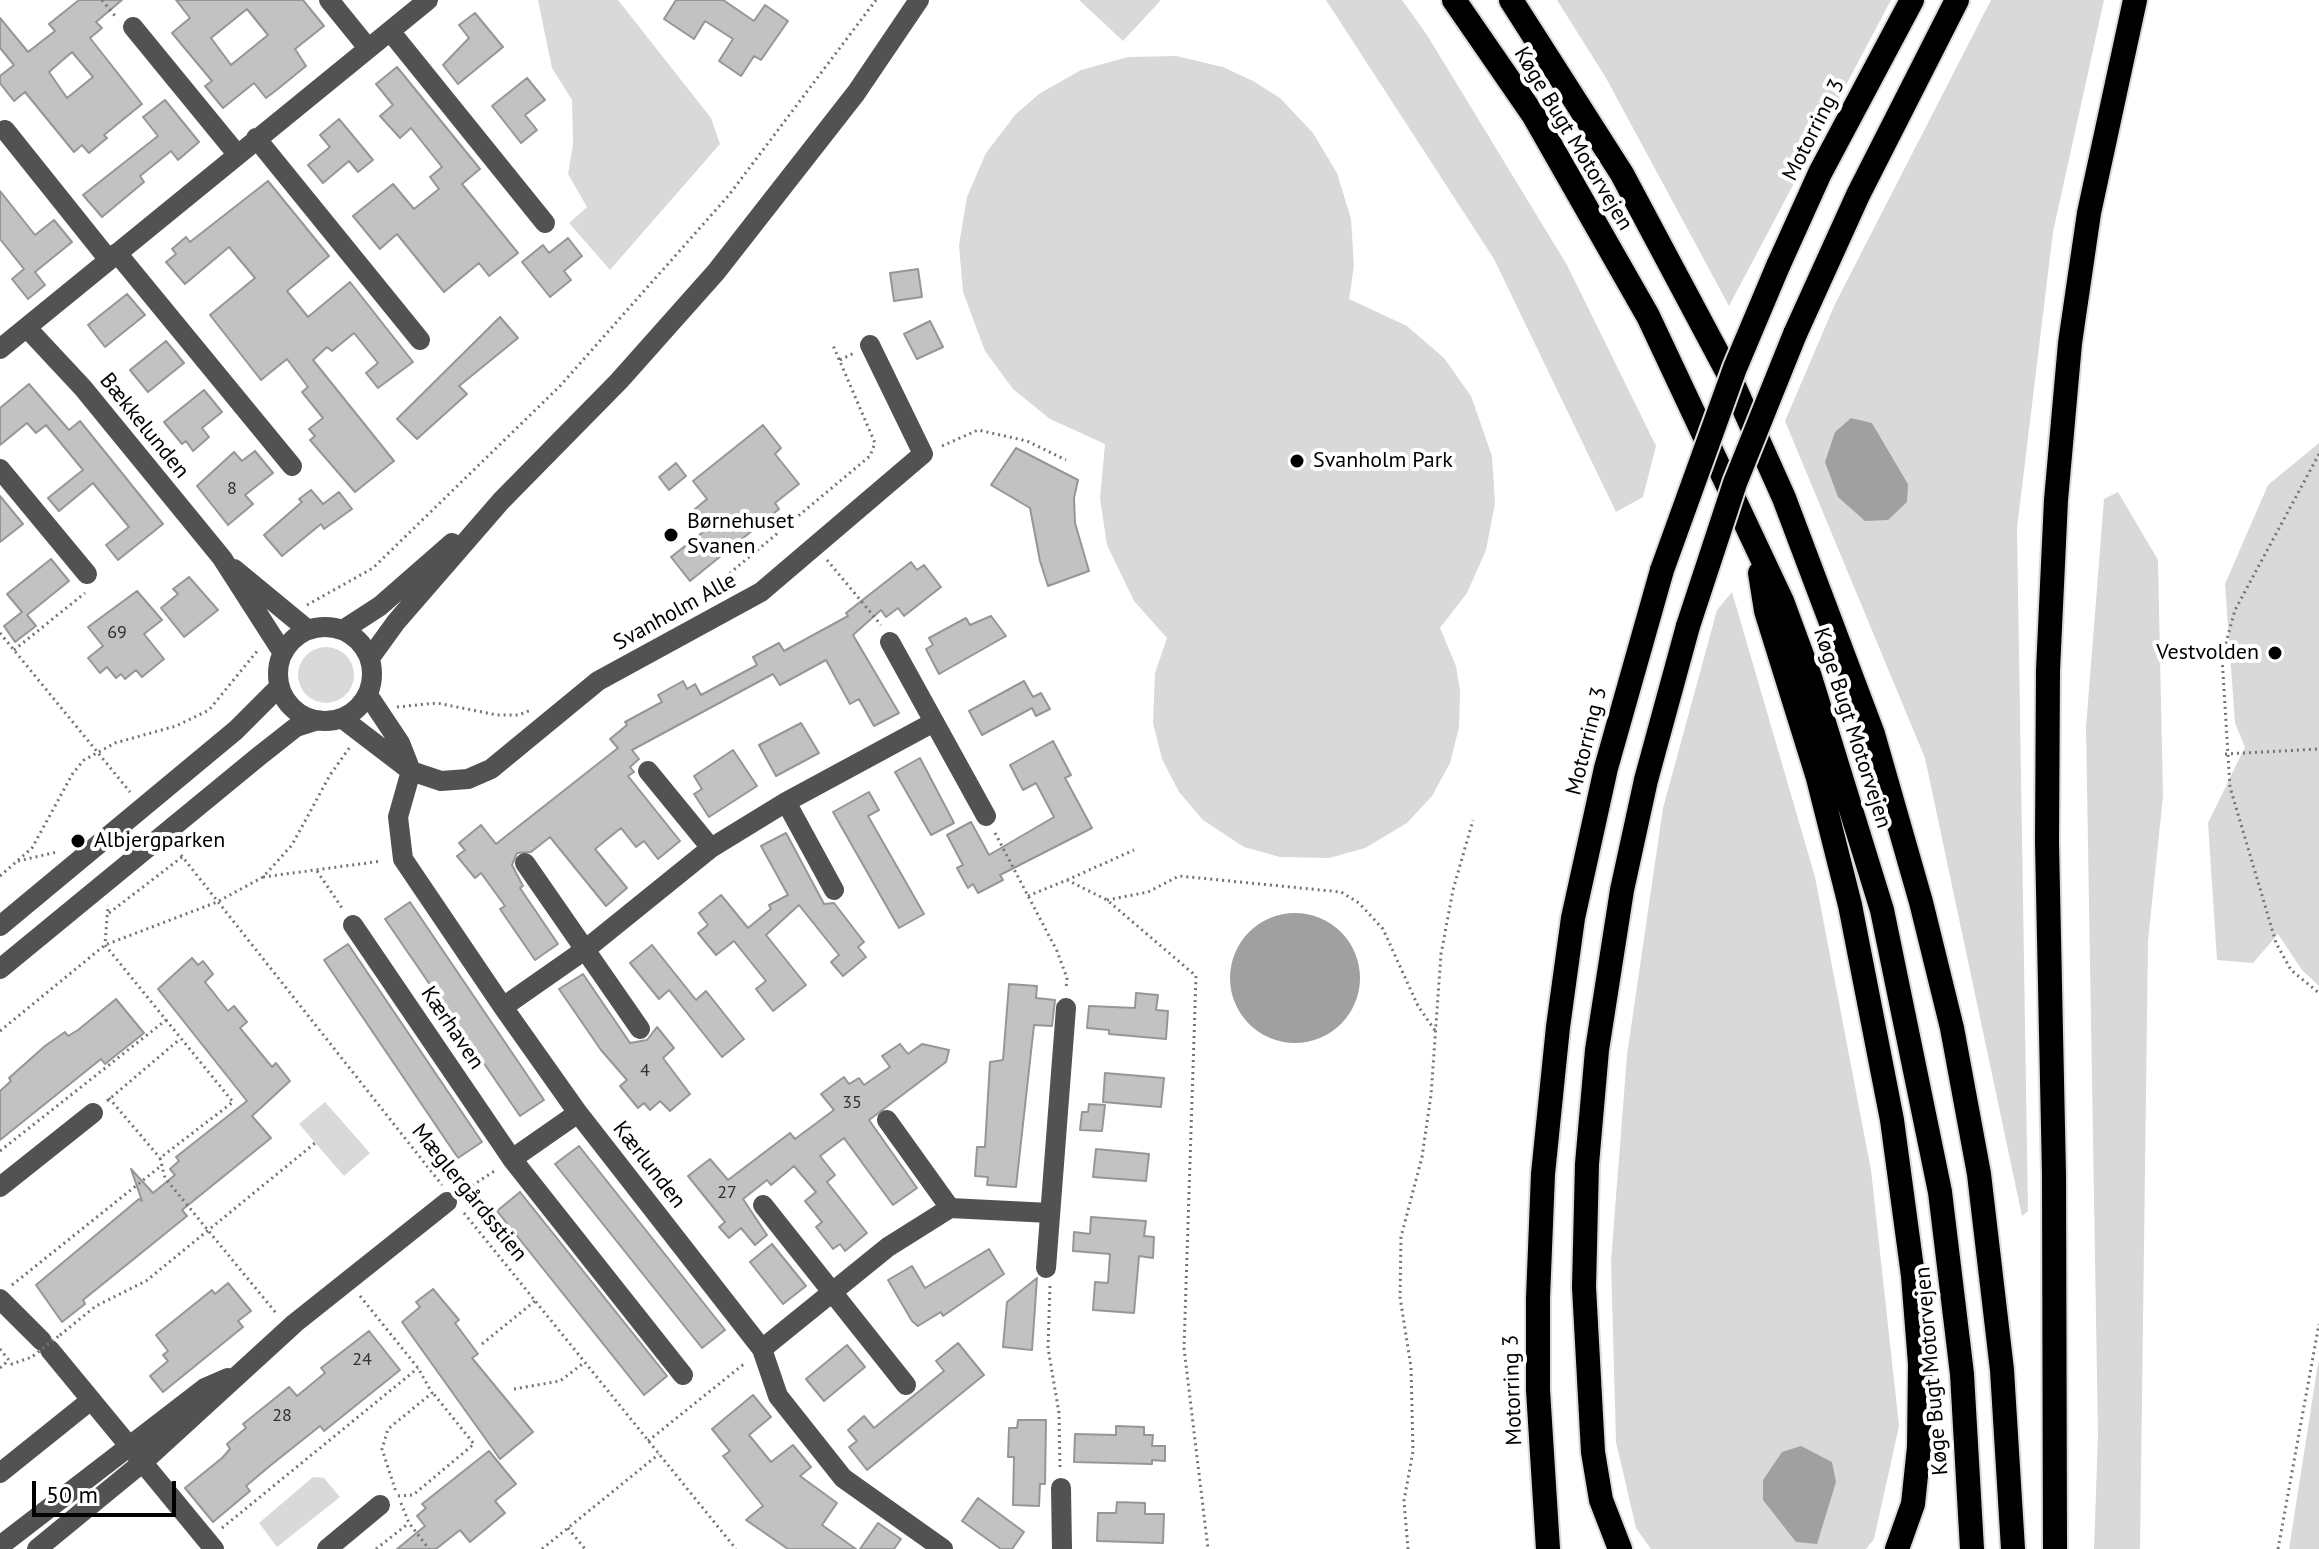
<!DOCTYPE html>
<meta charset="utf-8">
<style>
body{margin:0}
#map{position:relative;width:2319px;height:1549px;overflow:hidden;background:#fff;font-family:"PT Sans",sans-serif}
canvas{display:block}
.scale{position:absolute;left:32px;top:1481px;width:144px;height:36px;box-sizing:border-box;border:4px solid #000;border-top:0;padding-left:10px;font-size:24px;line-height:28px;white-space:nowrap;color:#000;-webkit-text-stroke:6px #fff;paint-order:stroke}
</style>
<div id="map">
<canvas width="2319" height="1549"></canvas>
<div class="scale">50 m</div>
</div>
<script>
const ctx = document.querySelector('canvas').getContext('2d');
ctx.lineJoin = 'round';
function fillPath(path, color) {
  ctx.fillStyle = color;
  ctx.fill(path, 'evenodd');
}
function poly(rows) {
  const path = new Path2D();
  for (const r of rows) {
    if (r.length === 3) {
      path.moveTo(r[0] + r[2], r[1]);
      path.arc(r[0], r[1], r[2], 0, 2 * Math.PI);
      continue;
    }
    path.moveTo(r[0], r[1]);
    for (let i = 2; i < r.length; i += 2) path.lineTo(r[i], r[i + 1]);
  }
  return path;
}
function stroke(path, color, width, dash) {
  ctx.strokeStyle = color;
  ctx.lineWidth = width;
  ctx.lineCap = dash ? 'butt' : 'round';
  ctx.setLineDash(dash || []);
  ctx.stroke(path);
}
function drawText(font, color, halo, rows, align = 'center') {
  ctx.font = font + ' "PT Sans",sans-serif';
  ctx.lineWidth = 8;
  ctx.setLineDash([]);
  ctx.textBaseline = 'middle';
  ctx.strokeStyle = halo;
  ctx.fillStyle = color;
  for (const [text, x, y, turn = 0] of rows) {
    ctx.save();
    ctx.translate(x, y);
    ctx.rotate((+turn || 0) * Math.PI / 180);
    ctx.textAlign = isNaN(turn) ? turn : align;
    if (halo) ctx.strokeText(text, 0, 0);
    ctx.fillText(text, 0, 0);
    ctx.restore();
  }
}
const green = poly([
 [538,0,618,0,711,118,720,144,610,270,569,223,587,207,568,174,573,144,572,100,552,68],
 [1079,0,1161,0,1123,41],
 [1326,0,1402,0,1427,35,1567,265,1656,446,1643,497,1616,512,1494,259],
 [1557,0,1891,0,1729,306,1606,78],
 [1991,0,2104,0,2053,232,2017,528,2028,1211,2022,1216,1925,758,1785,421,1835,304],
 [1851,419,1872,423,1908,484,1835,432],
 [1176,56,1223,67,1253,81,1280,98,1313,133,1337,173,1351,219,1354,266,1349,299,1407,326,1444,358,1471,396,1492,456,1495,503,1486,550,1467,593,1440,628,1456,666,1460,690,1459,727,1450,763,1432,796,1407,823,1365,848,1329,858,1280,857,1244,847,1203,820,1179,792,1162,759,1153,723,1155,673,1167,638,1134,601,1107,545,1100,498,1105,444,1050,419,1013,389,985,351,963,292,959,245,967,197,986,153,1015,115,1039,94,1081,70,1128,57],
 [2319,443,2319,986,2302,970,2278,934,2253,963,2217,960,2208,823,2245,747,2235,723,2225,584,2268,485],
 [2118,492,2158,560,2163,796,2148,941,2140,1549,2094,1549,2098,1435,2086,727,2104,499],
 [1732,592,1815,877,1871,1170,1899,1426,1874,1539,1866,1549,1651,1549,1636,1528,1616,1442,1611,1261,1627,1055,1663,808,1717,610],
 [326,675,28],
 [325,1102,370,1153,344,1176,299,1124],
 [2319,1361,2319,1549,2289,1549,2317,1370],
 [313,1477,324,1478,340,1497,277,1547,259,1523]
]);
const water = poly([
 [1851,418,1872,423,1908,484,1907,502,1888,520,1865,521,1838,497,1825,462,1835,432],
 [1295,978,65],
 [1801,1446,1832,1462,1836,1482,1817,1544,1796,1542,1763,1500,1763,1480,1782,1452]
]);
const building = poly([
 [79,0,122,0,96,22,102,28,90,38,142,104,104,135,107,138,89,153,82,145,74,152,25,92,14,101,0,83,0,76,14,65,0,48,0,18,28,52,55,31,49,24,79,0],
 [72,52,93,77,67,98,49,72,72,52],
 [176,0,303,0,324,26,295,49,306,66,279,88,266,98,254,83,223,108,205,86,212,81,172,33,190,18,176,0],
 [247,9,268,35,231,65,211,38,247,9],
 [676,0,723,0,754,21,765,5,788,21,761,60,754,56,741,76,719,61,733,39,705,21,694,39,664,19,676,0],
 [475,13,503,47,458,84,443,65,469,38,459,25,475,13],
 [397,67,480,169,462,184,518,253,489,276,479,263,444,292,397,234,380,249,353,216,393,184,414,209,439,189,430,177,442,167,411,128,400,138,380,116,393,105,376,84,397,67],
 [527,78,545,100,525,115,537,130,521,143,492,106,527,78],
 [165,100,199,142,178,160,171,151,140,176,144,182,102,217,83,195,158,136,143,117,165,100],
 [339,119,373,160,358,172,349,161,323,183,308,165,330,147,320,135,339,119],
 [268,181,329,256,287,291,308,317,350,282,413,362,378,388,366,373,378,363,354,333,332,351,327,347,313,360,394,461,355,492,310,440,315,436,309,429,323,418,302,392,308,387,287,359,261,380,210,315,255,278,229,247,185,284,166,262,176,254,172,249,186,237,190,242,268,181],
 [0,191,35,235,54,220,72,242,35,272,45,285,28,299,12,279,24,269,0,239,0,191],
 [568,238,582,256,564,271,571,280,550,297,522,262,543,245,549,253,568,238],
 [918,269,922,297,894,301,890,273,918,269],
 [127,294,145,315,105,347,88,325,127,294],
 [500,317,518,338,459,386,467,394,417,439,397,419,500,317],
 [930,321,943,347,917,359,904,334,930,321],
 [166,341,184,363,148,392,130,370,166,341],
 [29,384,69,430,80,421,163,524,118,560,106,545,129,527,93,483,59,511,48,498,83,470,46,425,36,433,27,423,0,445,0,408,29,384],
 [204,390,222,412,202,428,209,437,193,451,186,441,182,444,164,422,204,390],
 [763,425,781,448,775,454,799,484,775,503,779,509,690,581,671,557,703,532,689,514,707,499,693,481,763,425],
 [1016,448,1078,480,1074,498,1075,523,1089,571,1048,586,1040,561,1030,508,991,485,1016,448],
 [255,451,273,473,245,495,253,504,228,525,197,486,234,452,242,461,255,451],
 [676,463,686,476,669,490,659,477,676,463],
 [311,490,323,504,339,492,352,509,324,529,321,524,282,556,264,535,302,502,299,499,311,490],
 [0,496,23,524,0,542,0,496],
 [51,559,69,581,27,615,36,626,15,642,4,626,22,612,7,594,51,559],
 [911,562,917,570,924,565,941,587,904,616,898,608,886,617,881,610,853,635,899,713,874,726,859,699,850,704,826,660,780,685,773,674,632,750,639,759,630,767,634,772,628,776,680,841,658,859,644,841,636,847,621,828,595,849,627,888,606,906,550,837,531,852,517,853,512,865,523,886,520,888,558,944,535,960,500,909,505,906,481,873,475,878,457,856,465,850,459,843,481,825,496,844,618,748,610,739,627,725,625,722,662,702,658,695,683,681,687,689,695,684,701,695,757,665,753,657,779,643,784,651,848,616,846,613,911,562],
 [189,577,218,610,184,637,161,608,178,594,173,589,189,577],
 [137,591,162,620,144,634,164,659,142,677,136,670,125,679,121,674,116,678,107,667,100,673,88,658,103,646,88,627,137,591],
 [991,616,1006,636,939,674,926,649,933,645,929,638,966,618,970,625,991,616],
 [1024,681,1033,697,1041,693,1050,709,1036,716,1032,708,982,735,969,711,1024,681],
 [801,723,819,753,776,776,759,745,801,723],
 [1053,741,1071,775,1065,778,1092,828,1000,875,1003,880,978,893,973,884,968,888,957,868,963,865,947,835,971,822,989,855,1054,817,1036,783,1023,790,1010,765,1053,741],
 [733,750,757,786,709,817,694,794,702,789,694,776,733,750],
 [920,758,954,823,931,835,895,772,920,758],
 [869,792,879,810,868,816,924,914,899,928,833,812,869,792],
 [786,833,824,904,834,903,864,942,858,947,866,957,843,976,831,962,839,955,799,905,766,935,806,985,773,1011,756,989,766,981,734,941,716,955,698,933,708,925,699,913,721,895,748,928,771,909,769,905,788,895,761,846,786,833],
 [410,902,544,1100,520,1116,385,919,410,902],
 [348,944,482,1142,458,1158,324,960,348,944],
 [652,945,696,1000,706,991,744,1039,722,1057,669,990,659,999,630,963,652,945],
 [192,958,198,965,203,961,213,974,205,982,228,1011,234,1006,247,1022,240,1028,272,1067,276,1063,290,1081,252,1116,271,1138,182,1210,187,1216,83,1300,85,1304,62,1322,36,1285,139,1199,142,1201,131,1169,153,1193,175,1175,170,1169,179,1161,176,1157,247,1101,158,989,192,958],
 [583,974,630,1043,647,1040,657,1027,674,1048,663,1058,690,1094,670,1111,660,1101,650,1110,644,1103,638,1108,620,1086,627,1080,601,1050,559,989,583,974],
 [1009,984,1037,986,1036,998,1055,1000,1052,1026,1034,1025,1016,1187,987,1185,988,1177,975,1176,977,1147,985,1147,990,1062,1003,1060,1009,984],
 [1136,993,1158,995,1156,1010,1168,1011,1166,1039,1109,1034,1109,1030,1087,1028,1089,1006,1135,1008,1136,993],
 [116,999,144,1033,105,1064,101,1059,0,1140,0,1091,11,1081,9,1078,45,1046,65,1032,68,1036,78,1030,116,999],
 [900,1044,908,1054,922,1044,949,1050,946,1062,869,1120,917,1188,893,1205,844,1138,820,1156,835,1175,827,1182,867,1233,845,1251,840,1244,833,1249,816,1227,822,1222,805,1201,816,1192,794,1166,771,1185,767,1180,743,1199,767,1235,755,1245,741,1228,729,1238,719,1227,725,1222,688,1176,710,1159,728,1180,790,1133,795,1139,834,1110,821,1094,844,1077,849,1084,859,1078,864,1085,890,1067,882,1056,900,1044],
 [1105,1073,1164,1078,1161,1107,1103,1102,1105,1073],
 [1089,1104,1105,1105,1102,1131,1080,1130,1082,1112,1088,1112,1089,1104],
 [579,1146,725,1330,702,1348,555,1164,579,1146],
 [1096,1149,1149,1154,1146,1181,1093,1177,1096,1149],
 [520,1192,667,1376,644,1395,497,1211,520,1192],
 [1091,1217,1146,1221,1144,1236,1154,1237,1153,1258,1139,1256,1134,1313,1093,1310,1095,1282,1108,1283,1110,1254,1073,1251,1074,1232,1090,1234,1091,1217],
 [772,1244,806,1286,783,1304,750,1262,772,1244],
 [989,1249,1004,1274,943,1316,941,1312,918,1326,912,1321,888,1280,912,1266,925,1288,989,1249],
 [1037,1278,1032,1350,1003,1347,1007,1302,1037,1278],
 [228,1283,251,1311,238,1321,243,1327,163,1392,150,1376,168,1361,163,1355,168,1351,156,1335,212,1290,215,1294,228,1283],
 [433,1289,459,1320,455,1323,478,1354,472,1358,533,1432,500,1459,402,1322,420,1307,416,1302,433,1289],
 [369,1331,400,1370,324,1431,320,1426,271,1465,246,1486,250,1491,213,1522,185,1488,222,1458,230,1449,227,1444,246,1428,243,1424,289,1387,297,1396,325,1373,321,1368,369,1331],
 [958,1343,984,1375,867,1470,849,1447,857,1441,848,1430,864,1416,874,1428,944,1371,936,1361,958,1343],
 [847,1345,865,1367,824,1401,806,1379,847,1345],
 [753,1395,771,1417,749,1435,771,1462,793,1445,811,1467,800,1476,837,1503,822,1525,856,1549,788,1549,746,1520,763,1506,723,1456,730,1451,712,1429,753,1395],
 [1018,1420,1046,1420,1045,1484,1040,1484,1039,1506,1013,1505,1014,1457,1008,1457,1009,1428,1017,1428,1018,1420],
 [1116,1426,1144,1427,1144,1435,1153,1435,1152,1446,1165,1446,1165,1461,1152,1460,1152,1464,1074,1462,1075,1434,1116,1435,1116,1426],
 [489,1451,516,1484,495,1501,505,1513,470,1542,460,1530,436,1549,397,1549,425,1526,417,1516,426,1508,422,1504,489,1451],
 [978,1498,1024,1532,1012,1549,1001,1549,962,1521,978,1498],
 [1117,1502,1145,1503,1145,1514,1164,1514,1163,1543,1097,1541,1098,1513,1116,1513,1117,1502],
 [878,1523,901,1539,894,1549,860,1549,878,1523]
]);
const path = poly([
 [102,0,116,17],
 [840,360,854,353],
 [942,446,978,430,1027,441,1066,460],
 [2319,454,2235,610,2222,657,2230,787,2276,943,2291,970,2319,993],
 [827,560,881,625],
 [307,605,373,568,560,386,729,195,876,0],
 [688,608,870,456,875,443,832,343],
 [0,633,130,792],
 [14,650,85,593],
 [397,707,437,703,497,715,519,715,531,710],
 [2225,754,2319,749],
 [995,833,1057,951,1067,978,1066,989],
 [181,855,442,1185],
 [18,861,57,852],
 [317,871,342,908],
 [0,876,32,848,73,773,84,760,115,743,176,726,209,710,258,650],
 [263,877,382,861],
 [1067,880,1134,850],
 [1028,896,1067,880,1107,900,1196,976,1184,1348,1208,1549],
 [1107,900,1148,892,1179,876,1341,892,1359,903,1383,929,1418,1006,1436,1032],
 [109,913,182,857],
 [166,1020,233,1102,160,1158,165,1178,276,1313],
 [0,1031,105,945,217,902,263,877,292,845,330,775,350,747],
 [109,1098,160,1158],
 [107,1101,180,1039],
 [0,1151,166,1020,105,945,108,905],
 [462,1192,496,1170],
 [464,1213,736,1549],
 [12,1285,162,1165],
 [1050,1286,1048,1348,1059,1413,1060,1469],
 [360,1296,418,1368,432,1393,388,1429,382,1449,396,1492],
 [60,1335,96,1306,146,1281,315,1143],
 [482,1344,535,1301],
 [0,1349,12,1364,32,1357],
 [0,1368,9,1360],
 [514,1389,560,1381,585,1362],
 [648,1441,745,1363],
 [398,1496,413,1495,474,1444,433,1393],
 [401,1503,409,1523,429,1549],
 [222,1528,418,1368],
 [568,1528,585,1549],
 [376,1549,409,1523],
 [542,1549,659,1454],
 [1408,1549,1404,1501,1413,1451,1411,1367,1400,1297,1401,1237,1422,1157,1431,1095,1441,954,1453,890,1473,820],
 [2278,1549,2319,1324]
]);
const minor = poly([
 [329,0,368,48],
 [133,27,237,154],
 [390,31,545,223],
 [5,130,109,260],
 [256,138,420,340],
 [117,253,292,466],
 [27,328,83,388,222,558,283,653],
 [0,349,428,0],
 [0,469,87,574],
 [234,569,308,630],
 [325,674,47],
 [343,630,380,606,452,543],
 [890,642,986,816],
 [370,658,396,622,501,501,619,381,716,272,856,93,919,0],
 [368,695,400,743,411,771],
 [343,719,411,771,441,781,468,779,491,769,598,681,761,592,923,454,870,345],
 [411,771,398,817,403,859,503,1007,578,1113,762,1349,778,1396,843,1478,943,1549],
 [648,771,711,848],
 [786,802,834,890],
 [525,863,640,1029],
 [353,925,512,1159,683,1375],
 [0,926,236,730,279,687],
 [0,969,258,757,296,727,315,721],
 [503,1007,586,949,711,848,786,802,934,722],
 [887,1120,950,1208],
 [512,1159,578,1113],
 [0,1187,93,1113],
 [763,1205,906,1385],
 [1046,1268,1066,1008],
 [0,1299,42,1341],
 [762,1349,888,1247,950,1208,1050,1213],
 [50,1350,214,1549],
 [0,1473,91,1400],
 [1061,1488,1062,1549],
 [0,1546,205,1388,228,1378],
 [37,1549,143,1462,295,1323,447,1202],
 [327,1549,380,1505]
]);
const highway = poly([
 [1454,0,1534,116,1648,316,1782,601,1810,677,1882,910,1940,1192,1962,1374,1972,1549],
 [1511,0,1622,174,1728,373,1784,498,1873,734,1921,902,1952,1028,1979,1174,2002,1370,2013,1549],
 [1778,266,1820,173,1912,0],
 [1795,334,1858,195,1957,0],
 [1760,573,1766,611,1818,778,1850,905,1892,1120,1913,1276,1920,1364,1919,1447,1913,1504,1897,1549],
 [1548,1549,1538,1390,1538,1298,1543,1174,1558,1027,1573,918,1606,768,1662,570],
 [1620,1549,1601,1500,1593,1452,1584,1287,1587,1164,1597,1050,1622,890,1646,780,1688,626],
 [2055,1549,2054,1175,2047,842,2048,670,2056,500,2070,343,2089,213,2135,0]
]);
const pathBridge = poly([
 [33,1356,60,1335]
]);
const highwayBridge = poly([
 [1662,570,1735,368,1778,266],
 [1688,626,1735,483,1795,334]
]);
const markers = [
 [1297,461,8,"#000"],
 [671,535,8,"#000"],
 [2275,653,8,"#000"],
 [78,841,8,"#000"]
];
const numberNames = [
 ["8",232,489],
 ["69",117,633],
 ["4",645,1071],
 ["35",852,1103],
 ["27",727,1193],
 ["24",362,1360],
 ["28",282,1416]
];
const streetNames = [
 ["Motorring 3",1814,130,-63],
 ["Køge Bugt Motorvejen",1573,139,59],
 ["Bækkelunden",144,426,51],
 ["Svanholm Alle",675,612,-29],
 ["Køge Bugt Motorvejen",1852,728,72],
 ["Motorring 3",1587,741,-76],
 ["Kærhaven",452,1028,56],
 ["Kærlunden",649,1165,52],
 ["Mæglergårdsstien",469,1193,51],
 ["Køge Bugt Motorvejen",1932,1371,-95],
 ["Motorring 3",1513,1390,-92]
];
const poiNames = [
 ["Svanholm Park",1313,461],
 ["Børnehuset",687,522],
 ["Svanen",687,547],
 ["Vestvolden",2259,653,"right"],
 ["Albjergparken",94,841]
];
fillPath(green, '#d9d9d9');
fillPath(water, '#a0a0a0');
fillPath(building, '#c2c2c2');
stroke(building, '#969696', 2);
stroke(highway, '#dbdbdb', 28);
stroke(path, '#747474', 3, [2, 4]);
stroke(minor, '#525252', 20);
stroke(highway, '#000', 24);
stroke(highwayBridge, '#dbdbdb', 28, []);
stroke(pathBridge, '#747474', 3, [2, 4]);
stroke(highwayBridge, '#000', 24);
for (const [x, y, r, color] of markers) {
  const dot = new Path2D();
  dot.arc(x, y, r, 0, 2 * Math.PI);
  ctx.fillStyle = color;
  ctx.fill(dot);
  stroke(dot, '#fff', 3);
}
drawText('18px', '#303030', null, numberNames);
drawText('22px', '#000', '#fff', streetNames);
drawText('22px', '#000', '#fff', poiNames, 'left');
</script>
